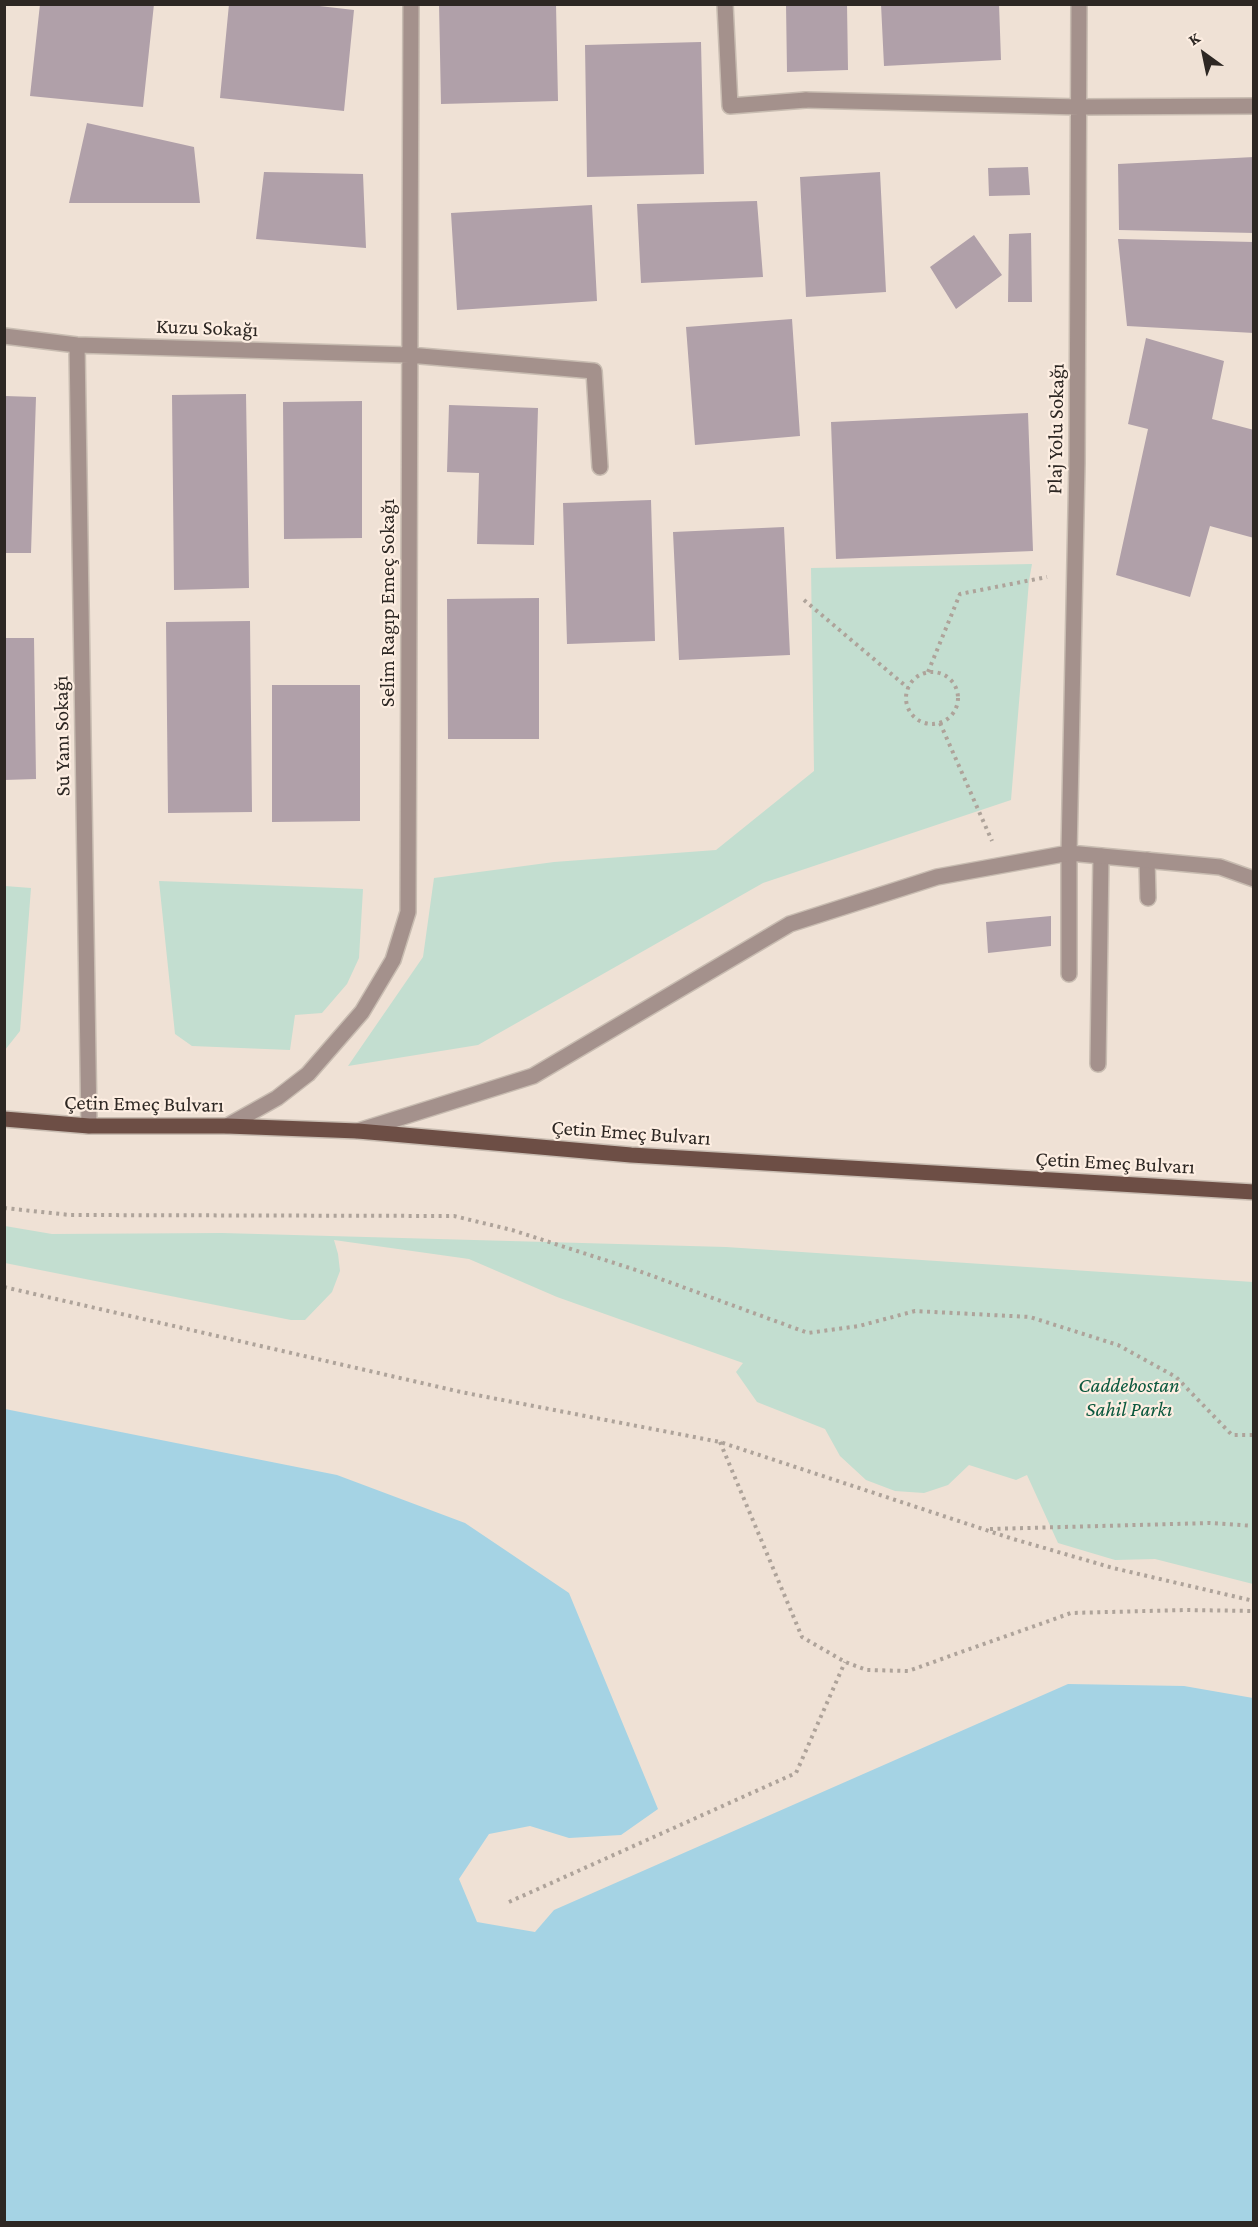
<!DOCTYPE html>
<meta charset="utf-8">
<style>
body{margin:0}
#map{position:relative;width:1258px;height:2227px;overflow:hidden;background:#efe1d5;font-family:"Crimson Pro",serif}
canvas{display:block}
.frame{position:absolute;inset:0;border:6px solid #2d2723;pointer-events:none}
.north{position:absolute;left:1174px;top:24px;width:60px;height:60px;-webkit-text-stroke:4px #fdeee2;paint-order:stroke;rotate:327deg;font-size:16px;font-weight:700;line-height:24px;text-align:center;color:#2d2723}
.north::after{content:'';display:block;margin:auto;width:21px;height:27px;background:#2d2723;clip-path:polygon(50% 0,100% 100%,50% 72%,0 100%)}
</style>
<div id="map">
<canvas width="1258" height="2227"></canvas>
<div class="frame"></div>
<div class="north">K</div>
</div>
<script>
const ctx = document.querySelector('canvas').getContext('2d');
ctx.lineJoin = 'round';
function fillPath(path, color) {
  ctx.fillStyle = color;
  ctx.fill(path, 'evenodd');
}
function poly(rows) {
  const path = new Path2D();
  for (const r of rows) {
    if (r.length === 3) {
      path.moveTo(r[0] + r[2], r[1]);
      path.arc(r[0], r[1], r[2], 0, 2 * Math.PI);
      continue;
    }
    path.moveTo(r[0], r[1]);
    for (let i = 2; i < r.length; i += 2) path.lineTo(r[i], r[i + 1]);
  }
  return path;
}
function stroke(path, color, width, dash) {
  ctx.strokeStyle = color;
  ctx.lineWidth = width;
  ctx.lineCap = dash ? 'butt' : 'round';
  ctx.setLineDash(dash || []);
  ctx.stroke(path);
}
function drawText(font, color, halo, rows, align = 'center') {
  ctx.font = font + ' "Crimson Pro",serif';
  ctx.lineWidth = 4.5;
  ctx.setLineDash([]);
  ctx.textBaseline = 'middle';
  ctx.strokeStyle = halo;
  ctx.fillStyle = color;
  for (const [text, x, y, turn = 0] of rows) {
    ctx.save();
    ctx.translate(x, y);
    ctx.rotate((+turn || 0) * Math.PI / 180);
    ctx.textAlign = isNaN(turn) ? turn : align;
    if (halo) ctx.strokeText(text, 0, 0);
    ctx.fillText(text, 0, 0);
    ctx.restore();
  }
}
const green = poly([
 [1032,564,1029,581,1011,800,763,883,478,1045,348,1066,423,957,434,878,554,862,716,850,814,771,811,568],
 [159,881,363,889,359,958,347,984,322,1013,295,1015,290,1050,192,1046,175,1034],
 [5,886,31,888,20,1031,5,1050],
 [5,1226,52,1234,222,1233,726,1247,1253,1282,1253,1584,1155,1559,1115,1560,1058,1543,1027,1475,1016,1480,969,1465,948,1485,924,1493,895,1491,866,1480,840,1456,825,1429,757,1402,736,1372,743,1363,557,1297,469,1259,334,1240,338,1254,340,1271,332,1292,305,1320,291,1320,5,1263]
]);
const water = poly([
 [5,1409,337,1475,465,1523,569,1593,658,1809,621,1835,569,1838,530,1826,489,1834,459,1879,477,1922,535,1932,554,1910,1068,1684,1184,1686,1253,1698,1253,2222,5,2222]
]);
const building = poly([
 [40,4,154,4,143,107,30,96],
 [229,4,302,4,354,10,344,111,220,98],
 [439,4,556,4,558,101,441,104],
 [786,4,847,4,848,70,787,72],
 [881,4,999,4,1001,60,884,66],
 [701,42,704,174,587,177,585,45],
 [87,123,194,147,200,203,69,203],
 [1254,157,1254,233,1119,230,1118,164],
 [1028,167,1030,195,989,196,988,168],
 [264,172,363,174,366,248,256,239],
 [880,172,886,292,806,297,800,177],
 [757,201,763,277,641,283,637,204],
 [592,205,597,301,457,310,451,213],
 [1031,233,1032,302,1008,302,1009,234],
 [974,235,1002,275,956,309,930,267],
 [1118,239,1254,242,1254,333,1127,326],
 [792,319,800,436,695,445,686,327],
 [1146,338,1224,361,1212,419,1254,430,1254,538,1210,526,1190,597,1116,575,1148,429,1128,424],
 [246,394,249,588,174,590,172,395],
 [5,396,36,397,31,553,5,553],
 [362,401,362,538,284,539,283,402],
 [449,405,538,408,534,545,477,544,479,473,447,472],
 [1028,413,1033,551,836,559,831,422],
 [651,500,655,641,567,644,563,503],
 [784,527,790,655,679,660,673,532],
 [539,598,539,739,448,739,447,599],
 [250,621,252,812,168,813,166,622],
 [4,638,34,638,36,779,4,780],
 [272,685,360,685,360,821,272,822],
 [1051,916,1051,946,988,953,986,922]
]);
const path = poly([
 [804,600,908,688],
 [928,672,960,594,1047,577],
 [932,698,26],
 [940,723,992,841],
 [4,1208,70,1215,454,1216,512,1230,639,1271,808,1333,859,1326,915,1311,1030,1317,1118,1345,1176,1377,1232,1435,1254,1435],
 [4,1287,461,1392,720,1442,1010,1538,1113,1568,1254,1601],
 [720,1442,802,1637,845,1662,867,1670,908,1671,1071,1613,1185,1610,1254,1611],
 [990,1529,1210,1523,1254,1526],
 [509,1902,796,1773,845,1662]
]);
const service = poly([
 [1147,860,1148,898],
 [1069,974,1069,853],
 [1098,1064,1101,856]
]);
const pedestrian = poly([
 [725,4,730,106,806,100]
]);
const minor = poly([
 [806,100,1079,107,1254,106],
 [4,336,77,345,409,355,594,371,600,467],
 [77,345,89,1126],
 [1069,853,1077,463,1079,4],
 [227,1126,277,1098,308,1074,362,1012,393,960,408,912,411,4],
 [358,1131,533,1076,790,924,937,877,1069,853,1220,867,1254,879]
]);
const primary = poly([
 [4,1119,89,1126,227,1126,358,1131,631,1155,1254,1192]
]);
const streetNames = [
 ["Kuzu Sokağı",207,328,2],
 ["Plaj Yolu Sokağı",1056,429,-89],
 ["Selim Ragıp Emeç Sokağı",388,603,-90],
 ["Su Yanı Sokağı",62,736,-91],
 ["Çetin Emeç Bulvarı",144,1104,1],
 ["Çetin Emeç Bulvarı",631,1133,4],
 ["Çetin Emeç Bulvarı",1115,1163,3]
];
const parkNames = [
 ["Caddebostan",1129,1386],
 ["Sahil Parkı",1129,1410]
];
fillPath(green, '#c3ded0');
fillPath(water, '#a5d3e4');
fillPath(building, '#b0a0a9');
stroke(service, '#c8bcb1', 18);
stroke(pedestrian, '#c8bcb1', 18);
stroke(minor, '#c8bcb1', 18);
stroke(primary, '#c8bcb1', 18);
stroke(path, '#aea39a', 4, [3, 4.5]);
stroke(service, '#a4918c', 15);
stroke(pedestrian, '#a4918c', 15);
stroke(minor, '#a4918c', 15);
stroke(primary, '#6d4e45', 15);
drawText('21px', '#2d2723', '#fdeee2', streetNames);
drawText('italic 21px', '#0b583e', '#fdeee2', parkNames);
</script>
